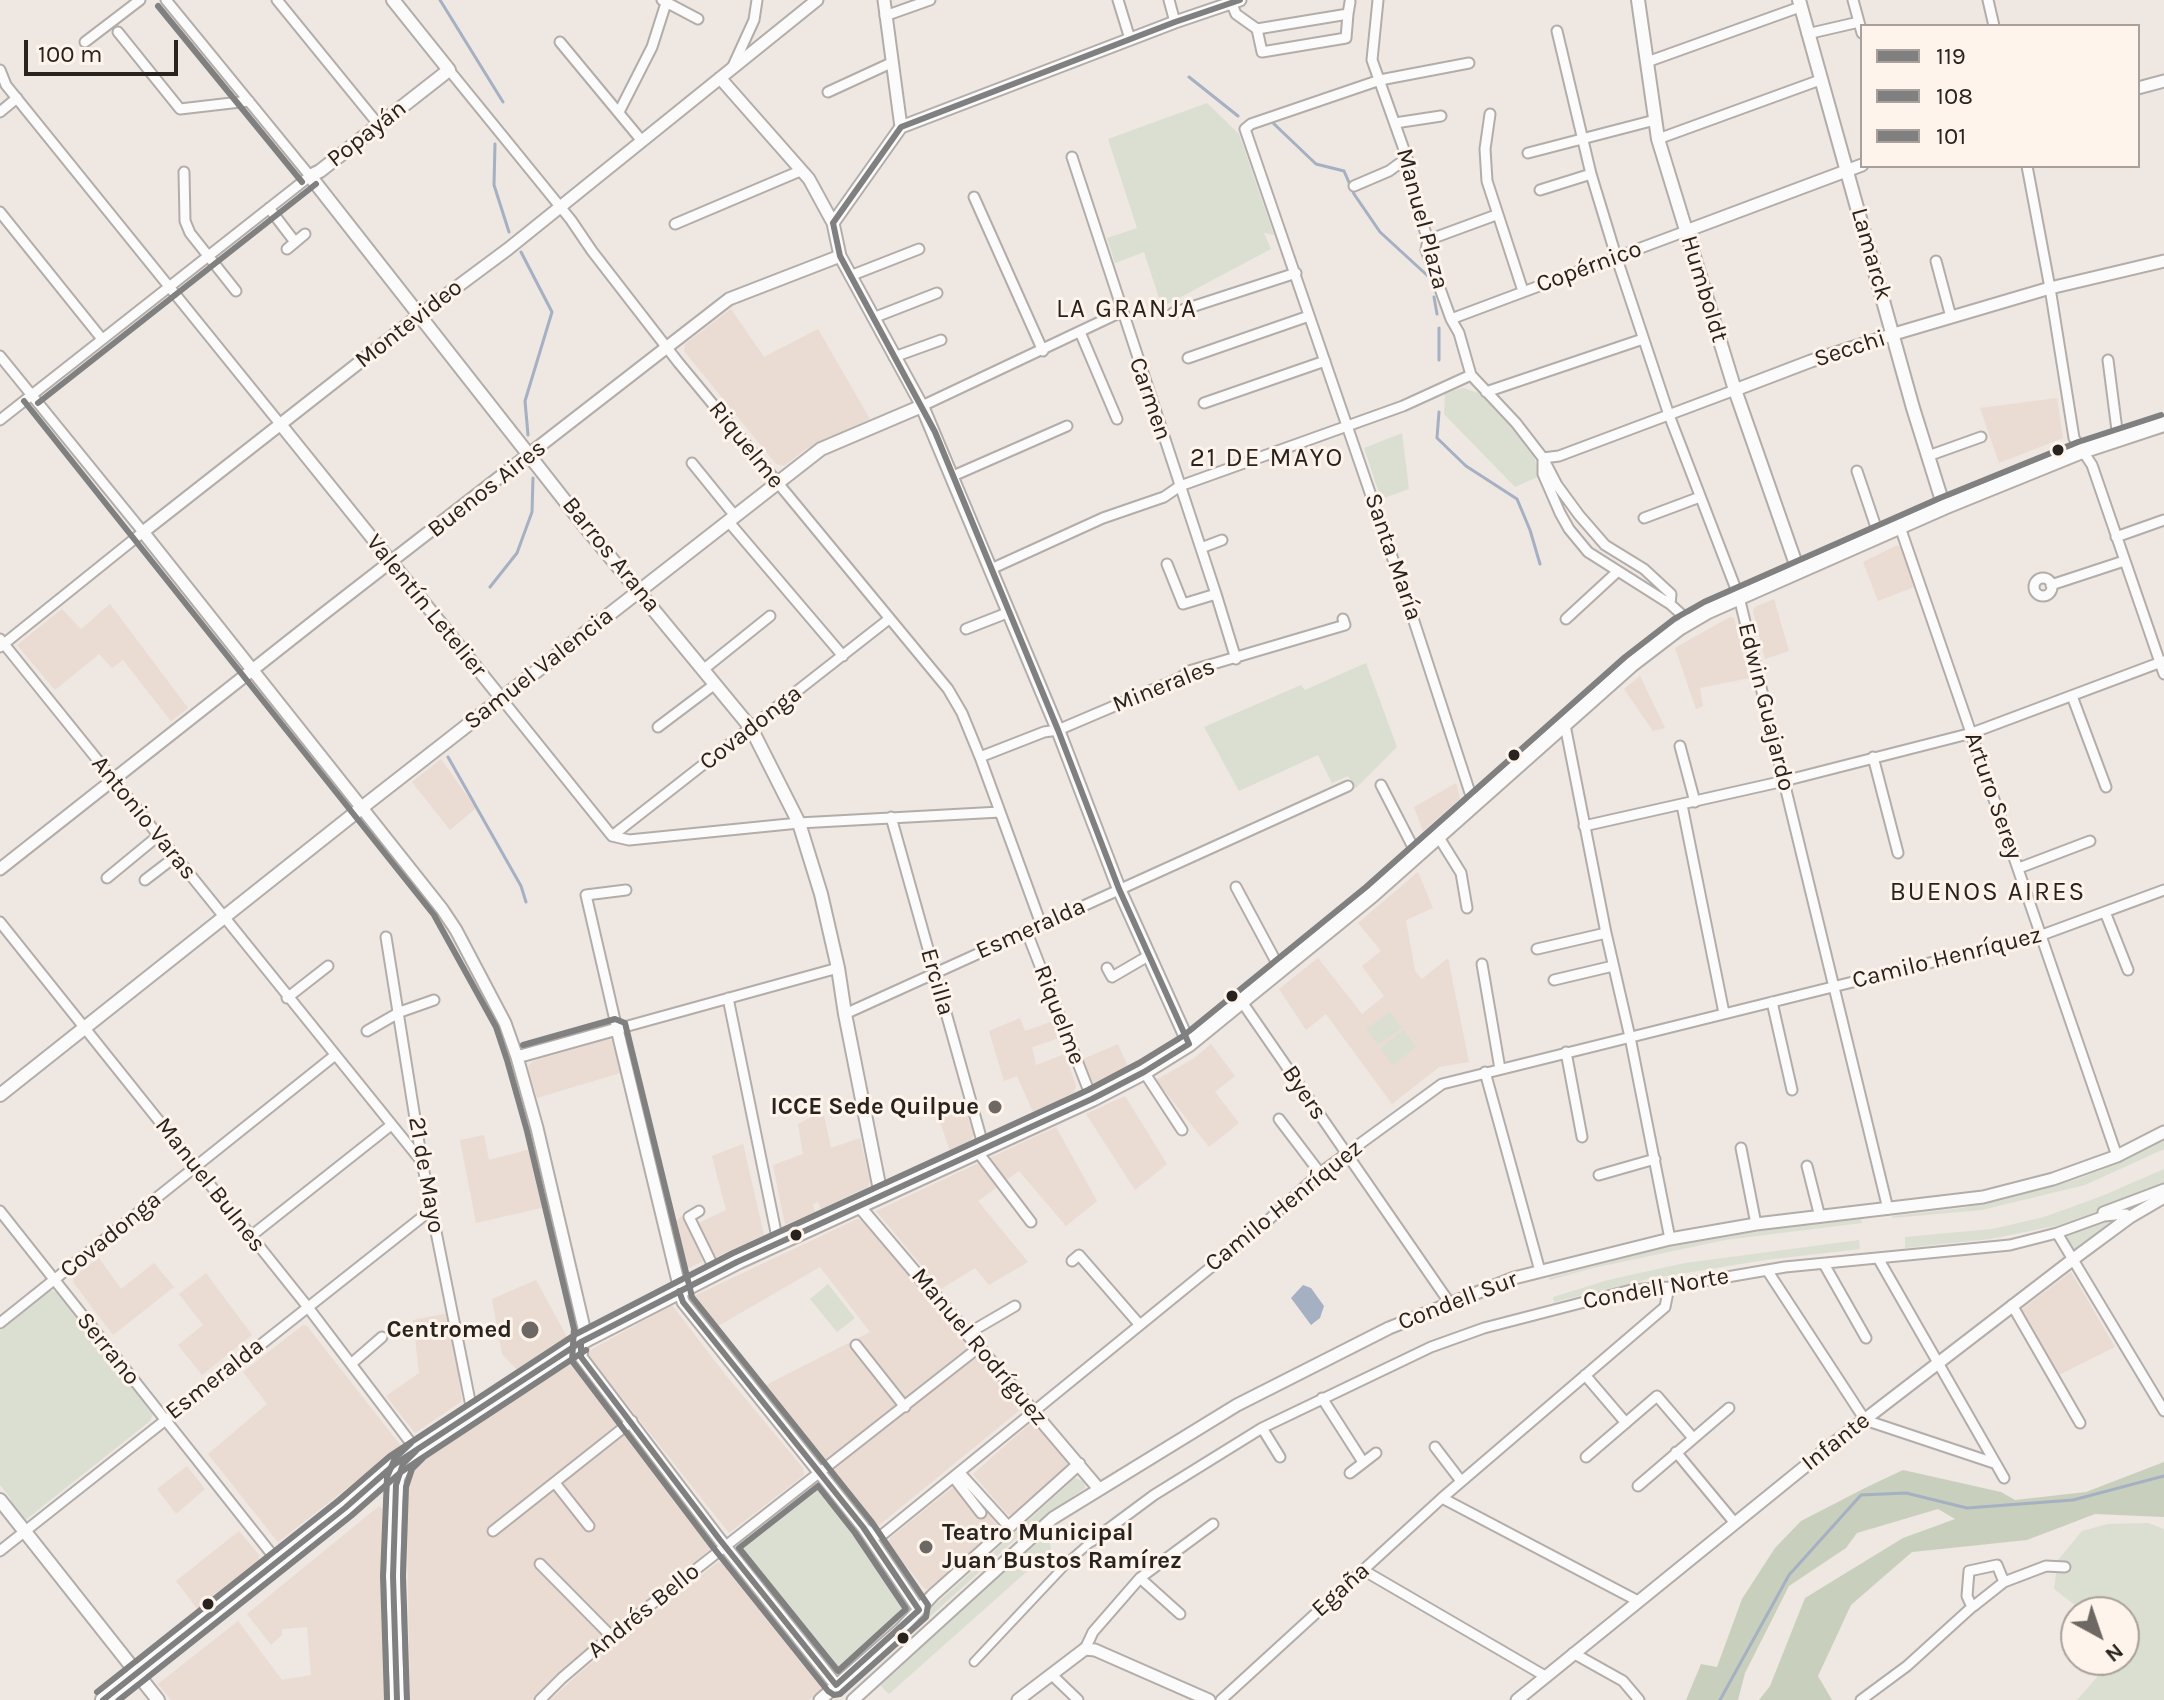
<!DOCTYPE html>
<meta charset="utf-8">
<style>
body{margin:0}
#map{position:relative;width:2164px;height:1700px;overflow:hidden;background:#eee7e2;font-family:Karla,sans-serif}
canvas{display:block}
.legend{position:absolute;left:1860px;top:24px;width:280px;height:144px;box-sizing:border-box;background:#fef4ec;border:2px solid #a8a09a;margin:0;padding:10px 14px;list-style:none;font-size:24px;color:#28231f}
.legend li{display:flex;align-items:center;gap:16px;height:40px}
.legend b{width:40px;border:2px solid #a8a09a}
.north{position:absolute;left:2060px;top:1596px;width:80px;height:80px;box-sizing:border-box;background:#fef4ec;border:2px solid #a8a09a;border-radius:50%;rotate:140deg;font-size:22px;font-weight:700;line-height:32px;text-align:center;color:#28231f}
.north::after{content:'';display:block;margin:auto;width:28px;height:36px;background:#6d6863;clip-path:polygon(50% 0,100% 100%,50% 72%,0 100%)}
.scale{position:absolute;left:24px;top:40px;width:154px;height:36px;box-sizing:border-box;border:4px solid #28231f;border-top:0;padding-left:10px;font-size:24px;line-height:28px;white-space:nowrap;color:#28231f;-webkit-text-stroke:6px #fef4ec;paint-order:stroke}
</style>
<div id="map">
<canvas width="2164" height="1700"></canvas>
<ul class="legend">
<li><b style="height:10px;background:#808080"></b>119</li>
<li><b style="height:10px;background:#808080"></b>108</li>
<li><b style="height:10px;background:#808080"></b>101</li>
</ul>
<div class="north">N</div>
<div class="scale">100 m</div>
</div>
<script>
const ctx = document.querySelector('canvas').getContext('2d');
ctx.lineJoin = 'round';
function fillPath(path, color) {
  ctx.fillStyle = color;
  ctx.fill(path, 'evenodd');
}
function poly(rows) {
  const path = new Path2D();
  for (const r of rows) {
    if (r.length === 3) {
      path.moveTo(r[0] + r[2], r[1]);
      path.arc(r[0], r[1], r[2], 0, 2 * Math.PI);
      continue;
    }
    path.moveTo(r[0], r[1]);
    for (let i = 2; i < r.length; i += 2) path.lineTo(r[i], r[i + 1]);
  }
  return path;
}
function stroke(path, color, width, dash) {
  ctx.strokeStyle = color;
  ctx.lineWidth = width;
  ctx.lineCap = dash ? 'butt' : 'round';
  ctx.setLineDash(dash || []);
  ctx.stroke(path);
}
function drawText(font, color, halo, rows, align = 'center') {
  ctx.font = font + ' Karla,sans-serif';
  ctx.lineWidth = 6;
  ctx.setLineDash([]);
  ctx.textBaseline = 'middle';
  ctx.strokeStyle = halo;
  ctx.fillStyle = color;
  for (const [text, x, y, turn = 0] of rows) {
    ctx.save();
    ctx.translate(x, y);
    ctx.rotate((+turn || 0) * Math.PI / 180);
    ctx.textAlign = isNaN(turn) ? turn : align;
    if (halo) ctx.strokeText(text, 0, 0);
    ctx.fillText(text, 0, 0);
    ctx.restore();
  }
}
const built = poly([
 [731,309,764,357,818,329,870,419,806,449,784,466,776,464,684,351,685,344],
 [2057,398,2063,438,1999,463,1980,408],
 [1897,545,1901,547,1914,587,1878,601,1863,562],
 [1774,599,1789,651,1765,659,1753,611,1755,607],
 [110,604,188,708,171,721,123,660,112,668,99,654,55,690,17,645,62,609,81,629],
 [1730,617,1734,618,1749,678,1700,688,1703,706,1696,709,1675,648],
 [1640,676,1665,728,1653,731,1624,689],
 [441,759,476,808,450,830,412,782],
 [1456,783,1460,799,1423,831,1414,807],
 [1418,872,1433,908,1406,920,1415,971,1422,979,1448,958,1469,1062,1439,1067,1392,1104,1326,1014,1306,1030,1279,989,1318,958,1362,1014,1384,996,1362,966,1381,951,1358,923],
 [1020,1018,1025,1031,1053,1021,1059,1038,1032,1047,1036,1065,1065,1054,1076,1086,1073,1093,1033,1112,1017,1076,1004,1081,989,1031],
 [609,1039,613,1041,620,1073,537,1098,528,1066,533,1061],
 [1118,1044,1128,1067,1093,1083,1090,1082,1083,1059],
 [1211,1044,1235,1076,1215,1092,1239,1123,1209,1147,1156,1080,1193,1059],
 [1125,1096,1167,1164,1135,1190,1086,1114],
 [962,1100,974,1135,970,1141,950,1151,936,1110],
 [823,1111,831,1148,860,1138,870,1181,868,1187,821,1209,818,1202,813,1204,815,1212,785,1225,773,1165,803,1154,798,1124],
 [1056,1127,1097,1201,1066,1226,1019,1171,978,1201,1028,1262,989,1285,975,1268,941,1289,876,1211],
 [484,1135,489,1160,531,1149,545,1207,476,1223,460,1140],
 [743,1144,764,1235,714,1258,699,1223,726,1210,712,1156],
 [682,1216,703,1261,681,1272,669,1226],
 [857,1219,862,1220,1021,1406,1021,1409,878,1526,764,1386,870,1332,820,1267,718,1326,692,1297],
 [99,1258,121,1289,154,1263,174,1287,113,1335,73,1282,74,1276],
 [2071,1272,2115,1347,2059,1375,2021,1310],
 [206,1273,252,1335,202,1375,178,1345,203,1325,179,1294],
 [536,1280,567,1337,517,1370,502,1354,492,1299],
 [672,1305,724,1373,803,1468,804,1475,729,1533,588,1355,589,1351],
 [449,1313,462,1401,415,1433,386,1396,419,1373,413,1320],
 [303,1325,307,1326,401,1446,278,1542,208,1454,267,1404,243,1372],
 [568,1362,575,1363,714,1546,560,1671,532,1700,410,1700,406,1479,428,1456,496,1408],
 [1031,1423,1035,1423,1067,1460,1067,1466,1012,1515,1007,1514,973,1474],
 [187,1466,205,1489,176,1514,157,1489],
 [962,1480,999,1527,930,1589,925,1589,888,1544,890,1538],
 [379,1506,385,1511,389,1700,171,1700,158,1684,238,1621,282,1680,311,1675,307,1627,282,1629,282,1635,271,1645,247,1614],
 [239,1531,259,1555,259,1561,198,1610,176,1581],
 [718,1562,726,1563,827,1686,809,1700,550,1700,584,1669]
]);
const green = poly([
 [1207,103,1239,134,1274,235,1264,233,1271,249,1162,307,1144,252,1115,263,1107,238,1137,228,1108,139],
 [1463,388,1479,393,1520,436,1533,453,1540,476,1515,487,1444,414,1445,393],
 [1402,433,1409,489,1381,499,1364,448],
 [1366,663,1397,747,1356,788,1348,776,1332,783,1318,755,1239,791,1204,727,1301,685,1305,690],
 [1390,1012,1402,1028,1378,1045,1366,1029],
 [1404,1030,1416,1047,1393,1065,1380,1048],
 [2164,1140,2164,1149,2085,1185,1982,1210,1893,1218,1892,1216,1962,1208,2002,1200,2078,1179,2128,1159],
 [2164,1169,2164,1186,2060,1225,1990,1239,1905,1248,1905,1237,1992,1229,2044,1217,2102,1196],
 [1861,1219,1862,1223,1725,1240,1593,1268,1550,1280,1549,1278,1666,1247,1777,1228],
 [2107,1219,2110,1224,2074,1251,2064,1235],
 [1859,1240,1860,1249,1765,1260,1649,1279,1554,1302,1553,1297,1608,1280,1685,1263],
 [828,1284,855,1318,837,1332,810,1299],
 [50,1290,58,1293,153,1414,150,1421,24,1521,11,1508,11,1499,0,1485,0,1331],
 [1075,1478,1085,1482,1085,1488,1019,1536,912,1633,924,1615],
 [820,1481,905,1593,907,1605,905,1614,837,1672,831,1670,732,1544,811,1484],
 [2148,1523,2164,1529,2164,1700,2077,1700,2098,1676,2107,1660,2124,1660,2124,1612,2084,1612,2054,1589,2058,1560,2082,1531,2108,1524],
 [1048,1531,1051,1550,889,1694,880,1685]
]);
const forest = poly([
 [2164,1462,2164,1517,2095,1514,2027,1540,1912,1552,1851,1605,1818,1676,1832,1700,1759,1700,1770,1686,1805,1598,1903,1538,1955,1519,1938,1509,1857,1533,1846,1548,1789,1586,1745,1673,1738,1700,1686,1700,1701,1664,1717,1667,1742,1599,1775,1548,1801,1521,1865,1488,1903,1470,2001,1492,2015,1500,2086,1492]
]);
const water = poly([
 [1303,1285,1311,1288,1324,1306,1320,1318,1311,1325,1291,1298]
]);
const stream = poly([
 [440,0,503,102],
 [1189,77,1238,116],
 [1272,122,1316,164,1344,171,1354,194,1380,232,1429,277],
 [495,144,494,185,509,232],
 [521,252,552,312,525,401,528,435],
 [1434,297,1437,314],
 [1439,360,1439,328],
 [1439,412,1437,438,1466,466,1517,499,1530,530,1540,564],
 [490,587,517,553,532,512,533,478],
 [448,757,521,886,526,902],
 [1720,1700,1789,1575,1861,1495,1906,1493,1967,1508,2073,1500,2164,1476]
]);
const pedestrian = poly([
 [974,1662,1068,1562,1092,1541]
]);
const minor = poly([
 [277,0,378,124],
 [662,0,698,19],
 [1118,0,1130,39],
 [1169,0,1175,22],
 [1378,0,1372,60,1407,158,1415,201,1428,240,1426,250,1451,319,1459,333,1471,375,1516,423,1543,458,1557,485,1579,515,1605,545,1644,569,1671,594,1670,604],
 [1853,0,1862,33],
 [1988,0,1994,26],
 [1231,2,1236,14,1257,29,1262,52,1346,38,1348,14,1257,29],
 [1348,14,1350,2],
 [885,16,930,0],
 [1557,31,1591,174,1616,256,1669,415,1739,597,1888,1209],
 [118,32,180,109,249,101],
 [1807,34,1859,22],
 [85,42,140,0],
 [560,42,642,141],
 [1647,62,1800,7],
 [1469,63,1380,80,1251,124,1245,129,1410,609,1474,805],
 [733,66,754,20,757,0],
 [0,70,6,85,281,425],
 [449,70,571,220,592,251,678,362,948,689,962,713,980,757,1041,924],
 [828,92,891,63],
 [0,112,17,98],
 [619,112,652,47,667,0],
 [1490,114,1485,149,1487,181,1523,291],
 [1395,123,1441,116],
 [1658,139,1820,80],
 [1528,153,1655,120],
 [1072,157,1216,594],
 [2027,166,2050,288,2074,438,2092,465,2164,674],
 [184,172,185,221,190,233,236,291],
 [1354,186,1389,171,1407,158],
 [1540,190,1591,174],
 [974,197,1043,351],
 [269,208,295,242],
 [0,212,102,339],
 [675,224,800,171],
 [1428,240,1496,215],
 [287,249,305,234],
 [1936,261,1951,317],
 [850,276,919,249],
 [1173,313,1296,273],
 [873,318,937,293],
 [1451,319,1686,231],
 [1080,332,1117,419],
 [0,356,143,532,0,647],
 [894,357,941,340],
 [1188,358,1309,316],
 [2108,360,2118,438],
 [1486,392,1643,339],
 [1204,403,1325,361],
 [922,406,1121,312],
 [0,420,310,176,166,0],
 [1928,456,1981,437],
 [1543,458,1559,456,1735,390],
 [1543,461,1543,474,1560,513,1569,529,1588,552,1670,604,1689,621],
 [692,463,735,516],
 [1857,471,1879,536],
 [953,476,1067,426],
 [1644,518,1700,497],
 [728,521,843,656],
 [1900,527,2117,1156],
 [2116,537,2164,520],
 [1201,548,1222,540],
 [1167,564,1183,604,1216,594,1236,659],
 [991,569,1103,518,1164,497,1180,486,1403,406,1471,375],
 [2043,587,9],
 [2051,585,2124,561],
 [1566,619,1617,572],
 [966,629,1007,613],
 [0,639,422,1162],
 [704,669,770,616],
 [2072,696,2106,787],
 [501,698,612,836,629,840,799,823,1000,812],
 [1565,725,1606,933,1630,1037,1670,1239],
 [658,727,715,684],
 [1680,746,1695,802],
 [980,757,1044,732,1058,730,1180,678,1189,671,1345,625,1343,619],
 [1873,757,1898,853],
 [1381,785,1417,855],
 [1682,805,1724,1013],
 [891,817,984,1148],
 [1584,826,1784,781,1972,733,2164,661],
 [612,836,889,619],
 [1438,836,1461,873,1467,908],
 [2019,868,2090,841],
 [107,878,158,836],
 [145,880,175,857],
 [1236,887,1280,969],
 [626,890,586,895,617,1029,838,968],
 [2105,912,2128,970],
 [0,922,307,1306,417,1451],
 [1026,930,1092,1099],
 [386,937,422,1162,472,1411],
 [1537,949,1606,933],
 [1482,964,1500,1069],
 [1107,968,1112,977,1148,956],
 [1554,980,1613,966],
 [287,998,328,966],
 [728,998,778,1242],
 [1242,1002,1449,1302],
 [1772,1002,1792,1090],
 [845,1014,1348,786],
 [367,1031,400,1012,434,1000],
 [1566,1052,1582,1137],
 [1144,1072,1182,1130],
 [1485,1072,1540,1271],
 [1279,1119,1320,1173],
 [1741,1148,1756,1224],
 [977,1151,1031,1222],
 [1807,1166,1820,1217],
 [1599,1175,1655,1159],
 [0,1211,278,1562],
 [699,1211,689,1217,716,1272],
 [2103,1212,2164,1189],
 [2057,1233,2164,1411],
 [251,1236,390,1126],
 [1878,1258,2004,1478],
 [1072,1261,1079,1255,1139,1324],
 [1824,1264,1866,1338],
 [1767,1270,1865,1420,1994,1463],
 [2012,1305,2080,1423],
 [0,1323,334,1056],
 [967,1334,1015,1306],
 [856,1345,905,1407],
 [351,1364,382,1337],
 [1585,1375,1626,1423],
 [1322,1398,1363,1462],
 [1262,1428,1280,1457],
 [1435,1447,1461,1481],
 [1676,1452,1734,1522],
 [1586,1457,1657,1396,1693,1438],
 [960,1473,1009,1527],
 [1350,1473,1376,1453],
 [954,1478,981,1513],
 [555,1483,589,1526],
 [1638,1486,1729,1408],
 [1442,1498,1638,1601],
 [866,1529,875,1535,882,1535,1264,1224,1320,1173,1442,1084,2042,935,2164,890],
 [493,1531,632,1421],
 [1092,1541,1154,1495,1262,1428,1431,1347,1484,1328,1631,1290,1669,1287,1785,1267,2010,1245,2057,1233,2104,1216,2126,1214,2130,1217],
 [0,1551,431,1210],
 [540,1564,611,1636],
 [1363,1570,1545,1676],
 [1140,1578,1180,1614],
 [2004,1582,2046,1566,2065,1567],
 [1085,1649,1093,1632,1140,1578,1213,1524],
 [1573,1653,1623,1681,1639,1700],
 [1051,1674,1078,1700],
 [540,1700,562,1678,611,1636,978,1348],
 [1221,1700,1442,1498,1665,1307,1669,1287],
 [1861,1700,1907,1666,1972,1607,1975,1605,2004,1582,1997,1565,1969,1571,1967,1596,1972,1607]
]);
const tertiary = poly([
 [817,0,508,249,430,307,143,532,442,909,456,930,505,1023,517,1057,537,1128,584,1328,581,1357,720,1540,836,1685],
 [884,0,901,127],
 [720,78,809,179,833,223,840,256,922,406],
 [2138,88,2164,81],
 [833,223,901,127,1175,22,1240,0],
 [1686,231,1862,165],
 [1735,390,1811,361,1894,334,2050,288,2164,261],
 [281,425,501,698],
 [0,869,322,615,729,299,840,256],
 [517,1057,617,1029,683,1302,863,1527,919,1610],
 [859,1206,1099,1489],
 [820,1700,900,1630,933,1595,1079,1464],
 [853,1700,1053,1518,1237,1405,1389,1328,1514,1278,1670,1239,1756,1224,1983,1197,2053,1179,2117,1156,2164,1132],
 [1018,1700,1085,1649,1095,1650,1209,1700],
 [1517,1700,1829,1447,2080,1254,2130,1217,2164,1197]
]);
const secondary = poly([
 [393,0,449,70,320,171,310,176,587,529,751,728,799,823,821,894,838,968,845,1014,881,1195],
 [1638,0,1658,139,1735,390,1798,570],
 [1799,0,1913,408,1944,507],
 [0,1095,369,802,821,449,922,406,1058,730,1119,889,1189,1044],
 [0,1500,158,1700]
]);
const primary = poly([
 [103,1700,345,1508,395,1464,581,1342,737,1262,1092,1099,1144,1072,1189,1044,1372,895,1632,664,1679,628,1708,611,1944,507,2082,451,2164,424],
 [397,1700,393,1576,395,1508,397,1478,406,1460]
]);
const bus1 = poly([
 [833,223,840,256,935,432,1058,730,1119,889,1189,1044],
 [833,223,901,127,1175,22,1240,0],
 [581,1342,581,1357,720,1540,836,1685,919,1610,863,1527,683,1302,679,1291],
 [103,1700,345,1508,395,1464,581,1342,737,1262,1092,1099,1144,1072,1189,1044],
 [397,1700,393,1576,396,1485,403,1464,416,1451]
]);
const bus2 = poly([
 [158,6,302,182],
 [24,401,434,915,496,1027,507,1060,527,1131,574,1329,572,1361,712,1546,828,1691,834,1695,840,1694,926,1617,928,1605,871,1521,692,1297,625,1023,615,1019,523,1045],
 [38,403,316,184],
 [119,1700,351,1516,401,1472,586,1350],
 [407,1700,403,1576,406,1487,412,1469,423,1458]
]);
const bus3 = poly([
 [97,1692,339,1500,390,1456,576,1334,733,1253,1088,1090,1139,1063,1183,1036,1366,887,1625,657,1674,619,1704,602,1940,498,2078,442,2161,415],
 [387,1700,383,1576,387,1477,395,1458,411,1443]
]);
const bus4 = poly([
 [818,1486,855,1533,906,1609,838,1671,739,1548,818,1486]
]);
const markers = [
 [2058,450,7,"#28231f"],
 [1514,755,7,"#28231f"],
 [1232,996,7,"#28231f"],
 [995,1107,8,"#6d6863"],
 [796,1235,7,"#28231f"],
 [530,1330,10,"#6d6863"],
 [926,1547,8,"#6d6863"],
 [208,1604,7,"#28231f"],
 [903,1638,7,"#28231f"]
];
const streetNames = [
 ["Popayán",367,134,-38],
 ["Manuel Plaza",1422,219,75],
 ["Lamarck",1871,254,74],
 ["Copérnico",1589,267,-20],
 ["Humboldt",1704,289,73],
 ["Montevideo",409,324,-38],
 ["Secchi",1850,349,-18],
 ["Carmen",1150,399,71],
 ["Riquelme",746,445,51],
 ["Buenos Aires",487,489,-38],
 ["Barros Arana",611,555,51],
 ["Santa María",1393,557,71],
 ["Valentín Letelier",426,606,51],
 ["Samuel Valencia",539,669,-38],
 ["Minerales",1164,686,-22],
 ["Edwin Guajardo",1766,707,76],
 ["Covadonga",751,728,-38],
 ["Arturo Serey",1993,796,71],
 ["Antonio Varas",144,818,51],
 ["Esmeralda",1031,929,-24],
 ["Camilo Henríquez",1947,958,-14],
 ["Ercilla",937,982,74],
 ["Riquelme",1059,1015,69],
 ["Byers",1304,1093,56],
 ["21 de Mayo",426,1175,80],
 ["Manuel Bulnes",210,1185,52],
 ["Camilo Henríquez",1284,1206,-39],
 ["Covadonga",111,1235,-39],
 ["Condell Norte",1656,1289,-10],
 ["Condell Sur",1458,1301,-21],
 ["Manuel Rodríguez",979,1347,50],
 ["Serrano",108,1349,51],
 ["Esmeralda",215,1379,-38],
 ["Infante",1836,1442,-38],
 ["Egaña",1341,1590,-42],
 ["Andrés Bello",644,1611,-39]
];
const poiNames = [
 ["ICCE Sede Quilpue",979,1107],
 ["Centromed",512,1330],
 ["Teatro Municipal",942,1533,"left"],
 ["Juan Bustos Ramírez",942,1561,"left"]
];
const neighbourhoodNames = [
 ["LA GRANJA",1127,310],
 ["21 DE MAYO",1267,459],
 ["BUENOS AIRES",1988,893]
];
fillPath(built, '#eadcd2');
fillPath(green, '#dbdfd2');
fillPath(forest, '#c9cfbd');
fillPath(water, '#a5b0c2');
stroke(stream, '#a5b0c2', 3);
stroke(pedestrian, '#b3adaa', 11);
stroke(minor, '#b3adaa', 13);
stroke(tertiary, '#b3adaa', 15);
stroke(secondary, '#b3adaa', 16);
stroke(primary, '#b3adaa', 18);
stroke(pedestrian, '#fcfbfb', 7);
stroke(minor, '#fcfbfb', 9);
stroke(tertiary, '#fcfbfb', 11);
stroke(secondary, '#fcfbfb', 12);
stroke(primary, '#fcfbfb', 14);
stroke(bus1, '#808080', 6);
stroke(bus2, '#808080', 6);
stroke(bus3, '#808080', 6);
stroke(bus4, '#808080', 6);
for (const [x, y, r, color] of markers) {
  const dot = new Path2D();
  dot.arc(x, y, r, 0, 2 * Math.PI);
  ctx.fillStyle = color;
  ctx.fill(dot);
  stroke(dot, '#fef4ec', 3);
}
drawText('24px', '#28231f', '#fef4ec', streetNames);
drawText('bold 24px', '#28231f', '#fef4ec', poiNames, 'right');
ctx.letterSpacing = '2px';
drawText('26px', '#28231f', '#fef4ec', neighbourhoodNames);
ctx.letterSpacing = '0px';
</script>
